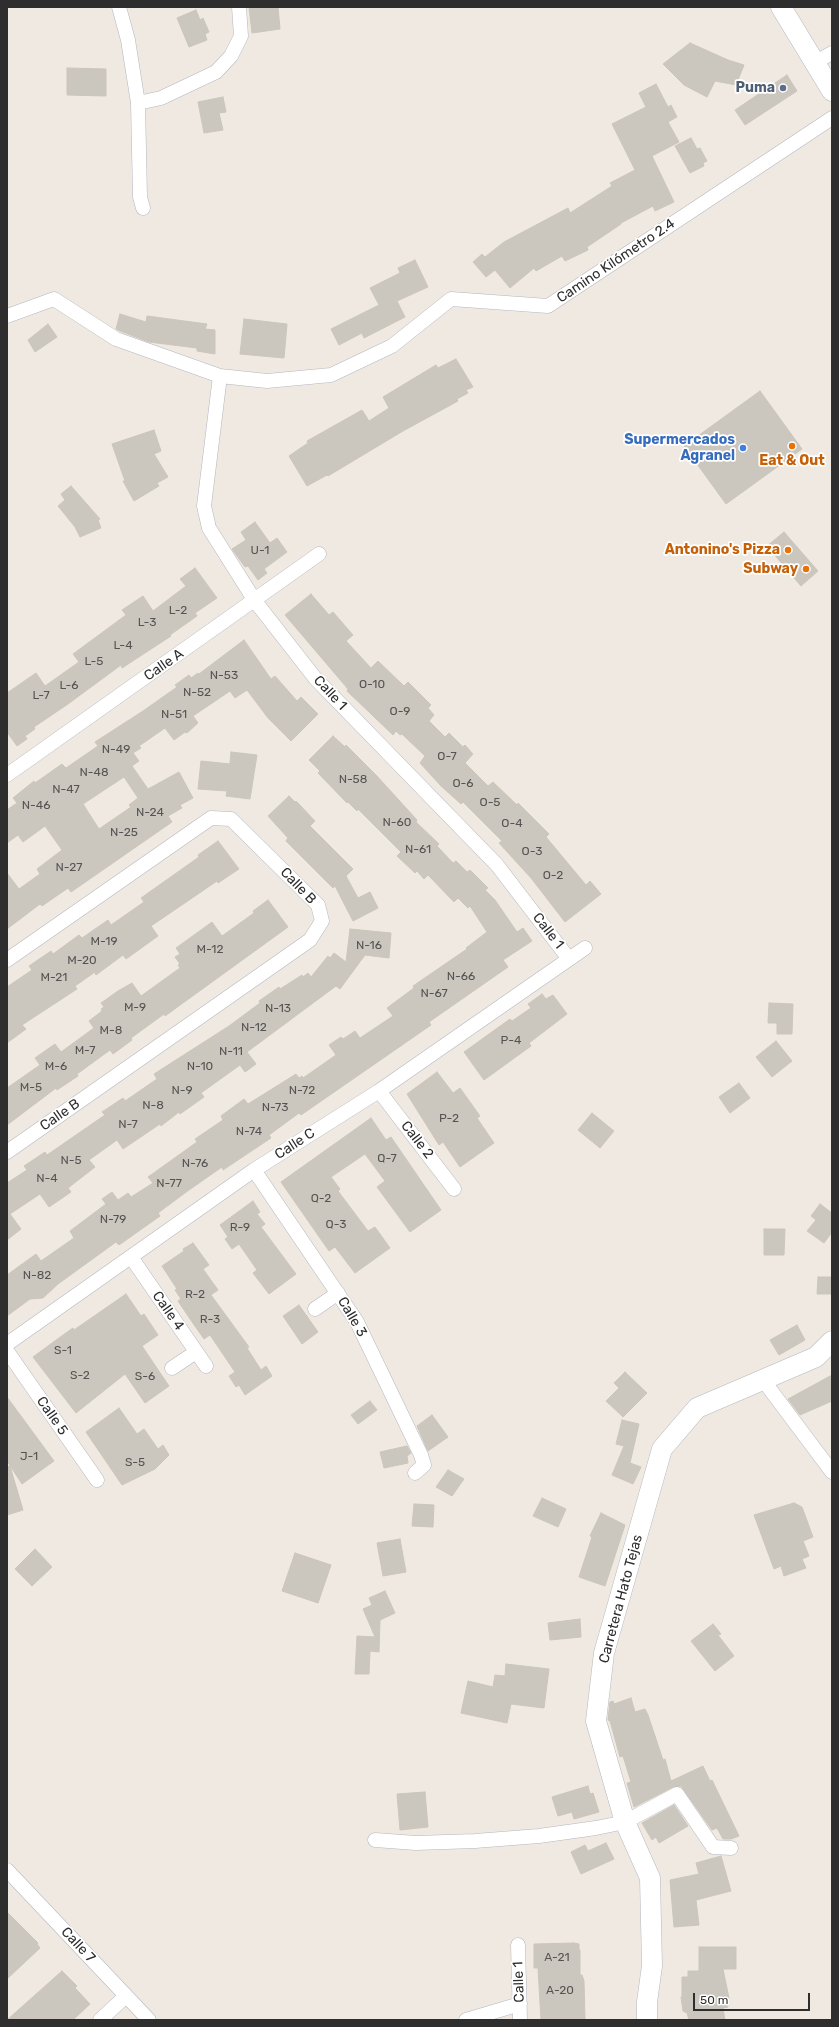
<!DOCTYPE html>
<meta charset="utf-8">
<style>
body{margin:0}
#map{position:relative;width:839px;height:2027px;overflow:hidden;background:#efe9e1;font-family:Rubik,sans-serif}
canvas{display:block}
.frame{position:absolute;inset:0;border:8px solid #2e2e2e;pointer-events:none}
.scale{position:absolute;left:693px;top:1993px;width:117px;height:18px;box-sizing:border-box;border:2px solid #2e2e2e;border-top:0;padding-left:5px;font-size:12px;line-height:14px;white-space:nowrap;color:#2e2e2e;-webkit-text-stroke:3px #fff;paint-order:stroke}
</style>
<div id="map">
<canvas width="839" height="2027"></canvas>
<div class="frame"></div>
<div class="scale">50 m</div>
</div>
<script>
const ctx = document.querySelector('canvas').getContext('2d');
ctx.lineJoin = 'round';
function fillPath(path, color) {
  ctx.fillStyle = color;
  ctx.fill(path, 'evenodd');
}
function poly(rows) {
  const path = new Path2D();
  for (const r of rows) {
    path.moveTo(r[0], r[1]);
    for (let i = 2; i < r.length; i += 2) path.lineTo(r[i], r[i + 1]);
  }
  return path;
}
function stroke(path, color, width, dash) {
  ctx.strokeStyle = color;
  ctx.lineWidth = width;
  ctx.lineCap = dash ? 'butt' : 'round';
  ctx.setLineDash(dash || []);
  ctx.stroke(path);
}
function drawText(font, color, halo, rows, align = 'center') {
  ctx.font = font + ' Rubik,sans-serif';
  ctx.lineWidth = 3.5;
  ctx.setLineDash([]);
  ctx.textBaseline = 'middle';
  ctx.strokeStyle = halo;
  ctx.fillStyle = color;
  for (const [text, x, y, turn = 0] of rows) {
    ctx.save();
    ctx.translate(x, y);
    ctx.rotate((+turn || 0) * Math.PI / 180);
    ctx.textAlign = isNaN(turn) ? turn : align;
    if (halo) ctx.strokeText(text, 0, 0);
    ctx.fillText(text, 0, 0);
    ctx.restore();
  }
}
const building = poly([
 [249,7,278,7,280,29,252,33,249,7],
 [196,10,200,20,203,18,209,32,205,34,207,40,189,47,177,18,196,10],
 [690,43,728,60,744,65,736,85,715,81,707,97,684,85,663,64,690,43],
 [67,68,106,69,106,96,67,95,67,68],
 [787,75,797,91,745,125,735,110,787,75],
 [656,84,668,107,671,105,677,117,668,122,679,142,652,156,674,202,655,211,653,206,621,223,621,224,587,247,588,250,565,261,562,256,536,271,534,268,510,288,495,270,486,277,473,262,482,254,485,257,504,242,568,208,570,213,612,186,610,183,635,170,612,124,646,107,639,93,656,84],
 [223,97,226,112,219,113,223,130,204,133,198,102,223,97],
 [691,138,697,149,700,148,707,161,703,163,704,166,690,173,675,146,691,138],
 [415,260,428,287,397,301,405,317,364,338,362,333,339,345,331,329,379,305,370,288,400,273,398,268,415,260],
 [120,314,146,322,147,316,207,324,205,329,215,330,215,354,197,351,197,348,149,342,120,331,116,329,120,314],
 [244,319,287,324,284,358,240,354,244,319],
 [48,324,57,337,35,352,28,340,48,324],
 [456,359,473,387,466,390,468,393,457,399,458,401,403,431,328,476,327,475,307,486,289,456,308,443,307,441,362,410,369,421,389,408,383,397,436,365,438,368,456,359],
 [760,391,802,449,726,504,684,446,760,391],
 [154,430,161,451,154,454,168,477,157,483,159,486,134,501,123,481,125,481,112,444,154,430],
 [71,486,100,519,98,520,101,528,80,537,75,527,58,506,65,500,61,494,71,486],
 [255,522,270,543,277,538,287,552,264,569,267,573,258,580,248,566,245,567,232,549,246,540,241,532,255,522],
 [784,532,818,571,801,586,767,546,784,532],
 [195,568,217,598,195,613,197,616,170,635,171,636,122,668,121,665,68,704,34,727,35,729,25,736,27,739,17,746,7,732,7,693,36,673,45,686,79,662,73,654,126,615,122,610,143,596,153,611,186,586,180,579,195,568],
 [311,594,329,615,333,612,353,635,346,641,371,668,378,661,404,686,408,682,431,705,428,708,434,715,429,721,445,737,449,733,463,747,465,745,473,754,465,763,488,786,493,782,517,805,518,803,549,834,546,837,586,885,590,881,601,894,565,922,531,878,499,843,502,841,463,802,461,804,441,786,420,763,425,756,402,734,400,735,396,731,393,735,347,691,348,689,285,615,311,594],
 [244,640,271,679,275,676,297,701,301,697,318,714,291,741,268,718,247,690,235,698,230,691,193,716,198,723,187,733,185,732,174,740,165,728,139,746,141,748,133,753,139,761,132,766,148,789,179,772,193,798,180,805,182,808,168,816,172,822,71,892,68,888,42,906,40,904,7,929,7,873,19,889,40,874,37,869,62,850,45,826,23,842,18,835,7,843,7,810,17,803,13,798,34,781,35,783,62,764,66,768,98,746,95,742,143,711,177,687,175,685,189,675,191,678,198,673,199,674,244,640],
 [124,777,138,798,129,805,131,807,99,829,83,804,124,777],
 [333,736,345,747,346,745,376,775,417,820,416,822,439,844,437,846,453,863,456,861,467,872,470,870,488,888,485,890,495,900,517,932,523,928,532,941,503,960,508,967,429,1022,431,1025,301,1115,299,1113,269,1135,271,1138,223,1170,222,1167,189,1190,158,1213,160,1216,119,1245,116,1242,58,1284,43,1298,30,1299,7,1316,7,1275,36,1254,41,1261,74,1238,70,1231,106,1204,102,1199,112,1192,118,1200,128,1193,131,1197,153,1183,148,1177,197,1142,195,1139,223,1120,221,1116,244,1099,248,1104,296,1074,299,1078,302,1076,303,1078,336,1055,329,1045,341,1037,343,1039,355,1031,360,1038,393,1016,387,1008,414,988,413,986,467,949,466,948,487,932,470,906,468,908,458,898,454,902,428,875,424,879,417,871,415,873,397,856,401,852,358,809,357,811,348,802,347,803,318,773,320,771,309,760,333,736],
 [231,752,257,755,250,799,226,796,227,791,198,789,201,761,230,764,231,752],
 [289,796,295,802,296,801,315,821,310,826,353,869,346,876,358,898,370,892,378,908,353,921,335,886,333,888,286,841,288,838,268,816,289,796],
 [218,841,239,869,218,883,217,881,151,926,158,936,126,959,123,955,96,975,95,972,75,986,77,989,22,1025,26,1029,7,1043,7,987,32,970,29,966,51,951,53,954,79,935,82,938,108,920,111,925,144,902,141,898,199,857,198,855,218,841],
 [268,900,288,927,165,1016,164,1014,131,1038,132,1040,113,1054,110,1050,77,1074,78,1076,57,1090,56,1088,7,1125,7,1088,40,1065,35,1058,55,1044,61,1052,94,1028,89,1021,102,1011,101,1009,104,1007,101,1003,118,991,132,983,141,996,180,968,178,965,180,964,175,957,180,954,176,948,212,922,222,936,254,913,253,911,268,900],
 [350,929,391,933,389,958,365,955,340,989,336,986,247,1052,256,1064,245,1072,240,1065,201,1093,204,1097,180,1114,179,1112,161,1126,160,1124,123,1149,117,1140,89,1160,95,1167,68,1188,71,1192,49,1207,40,1194,10,1214,21,1229,7,1240,7,1183,27,1170,24,1166,45,1152,47,1155,105,1115,102,1112,123,1098,125,1101,157,1079,154,1074,229,1026,260,1003,259,1001,279,987,280,989,302,975,303,977,308,973,311,977,328,956,330,958,334,953,346,962,350,929],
 [542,994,546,999,553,995,567,1014,529,1043,531,1046,484,1080,464,1052,510,1019,512,1021,531,1008,528,1004,542,994],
 [769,1003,793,1004,792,1034,777,1034,777,1023,768,1023,769,1003],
 [776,1041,792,1061,772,1077,756,1057,776,1041],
 [437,1072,453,1093,460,1088,480,1116,477,1118,494,1143,460,1167,443,1142,439,1145,407,1094,437,1072],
 [739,1083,750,1098,730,1113,719,1097,739,1083],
 [592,1113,614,1131,600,1148,578,1130,592,1113],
 [371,1118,386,1140,391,1137,441,1210,410,1232,377,1187,385,1181,365,1154,331,1177,340,1189,338,1191,368,1231,375,1227,390,1248,355,1273,335,1247,329,1251,281,1182,371,1118],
 [253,1201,260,1212,257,1214,265,1224,261,1227,296,1274,269,1294,253,1273,257,1270,239,1244,232,1249,225,1239,228,1237,220,1225,253,1201],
 [820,1204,832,1213,832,1232,824,1243,807,1231,816,1220,811,1216,820,1204],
 [764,1229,785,1229,784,1255,764,1255,764,1229],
 [193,1243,209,1265,203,1269,218,1290,211,1295,249,1347,247,1348,261,1370,266,1366,272,1376,245,1395,239,1385,236,1387,229,1376,235,1372,210,1335,204,1339,190,1319,178,1301,181,1299,175,1290,177,1289,162,1266,184,1251,183,1249,193,1243],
 [818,1277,832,1277,832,1294,817,1294,818,1277],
 [126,1294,141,1316,144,1314,158,1335,142,1346,169,1386,145,1403,125,1374,76,1413,33,1357,63,1335,73,1328,74,1330,126,1294],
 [299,1305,318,1332,302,1344,283,1316,299,1305],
 [797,1325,805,1340,779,1355,770,1340,797,1325],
 [625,1372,647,1393,623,1417,606,1401,619,1388,614,1383,625,1372],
 [832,1375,832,1401,800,1415,788,1399,832,1375],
 [7,1397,54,1461,22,1484,7,1461,7,1397],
 [370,1401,377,1410,358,1424,351,1415,370,1401],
 [119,1408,137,1434,144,1429,158,1449,163,1445,169,1455,155,1469,122,1485,86,1432,119,1408],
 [432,1415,448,1437,428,1451,417,1426,432,1415],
 [622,1420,639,1424,630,1463,641,1467,633,1484,612,1475,624,1446,616,1444,622,1420],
 [407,1446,411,1453,407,1456,408,1463,384,1468,380,1452,407,1446],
 [10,1466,23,1510,7,1515,7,1467,10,1466],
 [448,1470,464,1479,452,1496,436,1487,448,1470],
 [542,1498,566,1509,558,1527,533,1516,542,1498],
 [794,1503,802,1507,813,1537,803,1541,809,1556,802,1559,806,1568,784,1576,781,1566,774,1569,754,1515,794,1503],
 [414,1504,434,1505,433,1527,412,1526,414,1504],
 [601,1513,625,1525,605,1586,579,1577,592,1537,590,1536,601,1513],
 [400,1539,406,1572,383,1576,377,1543,400,1539],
 [35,1549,52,1567,32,1586,15,1569,35,1549],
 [295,1553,331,1565,318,1603,282,1591,295,1553],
 [385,1591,395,1613,380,1620,379,1652,370,1651,369,1674,355,1674,357,1636,375,1637,363,1609,372,1605,369,1598,385,1591],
 [580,1619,581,1637,550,1640,548,1623,580,1619],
 [713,1624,721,1634,718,1635,734,1656,715,1671,691,1641,713,1624],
 [506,1664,549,1669,544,1708,511,1704,507,1723,461,1713,468,1681,493,1687,495,1675,505,1676,506,1664],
 [631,1698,635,1712,645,1709,648,1715,663,1760,665,1759,671,1781,703,1766,710,1781,712,1780,739,1836,731,1839,723,1839,717,1828,712,1830,681,1786,673,1787,634,1807,627,1783,631,1782,623,1756,620,1757,610,1721,608,1720,610,1702,613,1701,614,1704,631,1698],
 [588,1786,590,1794,593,1793,599,1812,574,1819,572,1812,558,1816,552,1797,588,1786],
 [425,1792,428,1827,400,1830,397,1794,425,1792],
 [674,1805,688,1826,659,1843,656,1837,652,1840,642,1823,674,1805],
 [606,1843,614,1859,581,1874,571,1852,585,1845,588,1851,606,1843],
 [721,1856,731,1891,696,1900,699,1925,674,1927,670,1880,699,1874,696,1863,721,1856],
 [7,1912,38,1943,37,1944,40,1948,7,1979,7,1912],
 [574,1943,579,1944,579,1950,580,1950,580,1975,582,1975,584,1981,585,2020,541,2020,538,1968,534,1968,534,1944,574,1943],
 [699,1947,736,1947,736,1969,723,1969,729,1998,726,1998,728,2007,723,2008,725,2020,689,2020,687,2013,683,2011,681,1997,682,1997,682,1977,688,1977,688,1971,699,1971,699,1947],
 [62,1971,77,1986,75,1988,90,2004,73,2020,7,2020,62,1971]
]);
const street = poly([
 [119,7,128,40,138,103,140,197,143,208],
 [814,63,832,53],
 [138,103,161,98,216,72,231,56,241,36,239,7],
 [7,316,54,299,116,339,220,376,267,381,331,375,392,346,451,299,548,306,832,118],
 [220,376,204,506,209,528,255,601,315,678,497,865,569,959],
 [7,775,319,554],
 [7,960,211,818,231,819,318,905,322,921,310,940,7,1152],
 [379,1091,454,1189],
 [254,1170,357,1322,421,1455,424,1465,415,1473],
 [131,1257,206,1366],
 [315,1309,338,1293],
 [7,1344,254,1170,379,1091,585,948],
 [7,1351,97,1480],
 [172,1368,196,1352],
 [763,1380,832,1472],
 [375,1840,416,1843,475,1841,539,1836,596,1828,625,1822,677,1794,713,1847,731,1848],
 [7,1870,149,2020],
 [518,1945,520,2020],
 [100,2020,126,1996],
 [466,2020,520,2004]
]);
const secondary = poly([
 [781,7,832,91],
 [647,2020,647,2002,652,1966,650,1878,625,1822,596,1721,604,1653,662,1449,697,1408,816,1357,832,1341]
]);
const markers = [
 [783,88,4,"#5c6f8a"],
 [792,446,4,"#e8710a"],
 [743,448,4,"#3f7fe0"],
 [788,550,4,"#e8710a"],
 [806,569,4,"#e8710a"]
];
const numberNames = [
 ["U-1",260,551],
 ["L-2",178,611],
 ["L-3",147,623],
 ["L-4",123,646],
 ["L-5",94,662],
 ["N-53",224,676],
 ["O-10",372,685],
 ["L-6",69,686],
 ["N-52",197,693],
 ["L-7",41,696],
 ["O-9",400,712],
 ["N-51",174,715],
 ["N-49",116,750],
 ["O-7",447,757],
 ["N-48",94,773],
 ["N-58",353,780],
 ["O-6",463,784],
 ["N-47",66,790],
 ["O-5",490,803],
 ["N-46",36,806],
 ["N-24",150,813],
 ["N-60",397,823],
 ["O-4",512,824],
 ["N-25",124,833],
 ["N-61",418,850],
 ["O-3",532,852],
 ["N-27",69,868],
 ["O-2",553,876],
 ["M-19",104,942],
 ["N-16",369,946],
 ["M-12",210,950],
 ["M-20",82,961],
 ["N-66",461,977],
 ["M-21",54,978],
 ["N-67",434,994],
 ["M-9",135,1008],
 ["N-13",278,1009],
 ["N-12",254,1028],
 ["M-8",111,1031],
 ["P-4",511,1041],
 ["M-7",85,1051],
 ["N-11",231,1052],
 ["M-6",56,1067],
 ["N-10",200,1067],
 ["M-5",31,1088],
 ["N-9",182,1091],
 ["N-72",302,1091],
 ["N-8",153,1106],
 ["N-73",275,1108],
 ["P-2",449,1119],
 ["N-7",128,1125],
 ["N-74",249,1132],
 ["Q-7",387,1159],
 ["N-5",71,1161],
 ["N-76",195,1164],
 ["N-4",47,1179],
 ["N-77",169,1184],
 ["Q-2",321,1199],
 ["N-79",113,1220],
 ["Q-3",336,1225],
 ["R-9",240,1228],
 ["N-82",37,1276],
 ["R-2",195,1295],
 ["R-3",210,1320],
 ["S-1",63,1351],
 ["S-2",80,1376],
 ["S-6",145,1377],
 ["J-1",29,1457],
 ["S-5",135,1463],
 ["A-21",557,1958],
 ["A-20",560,1991]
];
const serviceNames = [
 ["Puma",775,88]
];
const streetNames = [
 ["Camino Kilómetro 2.4",616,261,-34],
 ["Calle A",164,665,-35],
 ["Calle 1",330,693,47],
 ["Calle B",298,886,46],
 ["Calle 1",548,931,52],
 ["Calle B",60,1115,-35],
 ["Calle 2",417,1140,52],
 ["Calle C",295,1144,-33],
 ["Calle 4",168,1311,55],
 ["Calle 3",352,1317,60],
 ["Calle 5",52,1416,55],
 ["Carretera Hato Tejas",621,1599,-75],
 ["Calle 7",78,1945,47],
 ["Calle 1",519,1982,-92]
];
const shopNames = [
 ["Supermercados",735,440],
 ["Agranel",735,456]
];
const foodNames = [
 ["Eat & Out",792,461,"center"],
 ["Antonino's Pizza",780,550],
 ["Subway",798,569]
];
fillPath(building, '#cbc7bf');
stroke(building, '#cbc5ba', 1);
stroke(street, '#b4b7c1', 15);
stroke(secondary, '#b4b7c1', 21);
stroke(street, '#fff', 14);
stroke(secondary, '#fff', 20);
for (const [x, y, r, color] of markers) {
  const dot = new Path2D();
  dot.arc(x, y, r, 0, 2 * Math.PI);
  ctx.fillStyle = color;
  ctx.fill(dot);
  stroke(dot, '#fff', 1.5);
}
drawText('12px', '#555452', null, numberNames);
drawText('bold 14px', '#4e5e75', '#fff', serviceNames, 'right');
drawText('14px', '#2e2e2e', '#fff', streetNames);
drawText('bold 14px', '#366cbe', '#fff', shopNames, 'right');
drawText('bold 14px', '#c56008', '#fff', foodNames, 'right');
</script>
